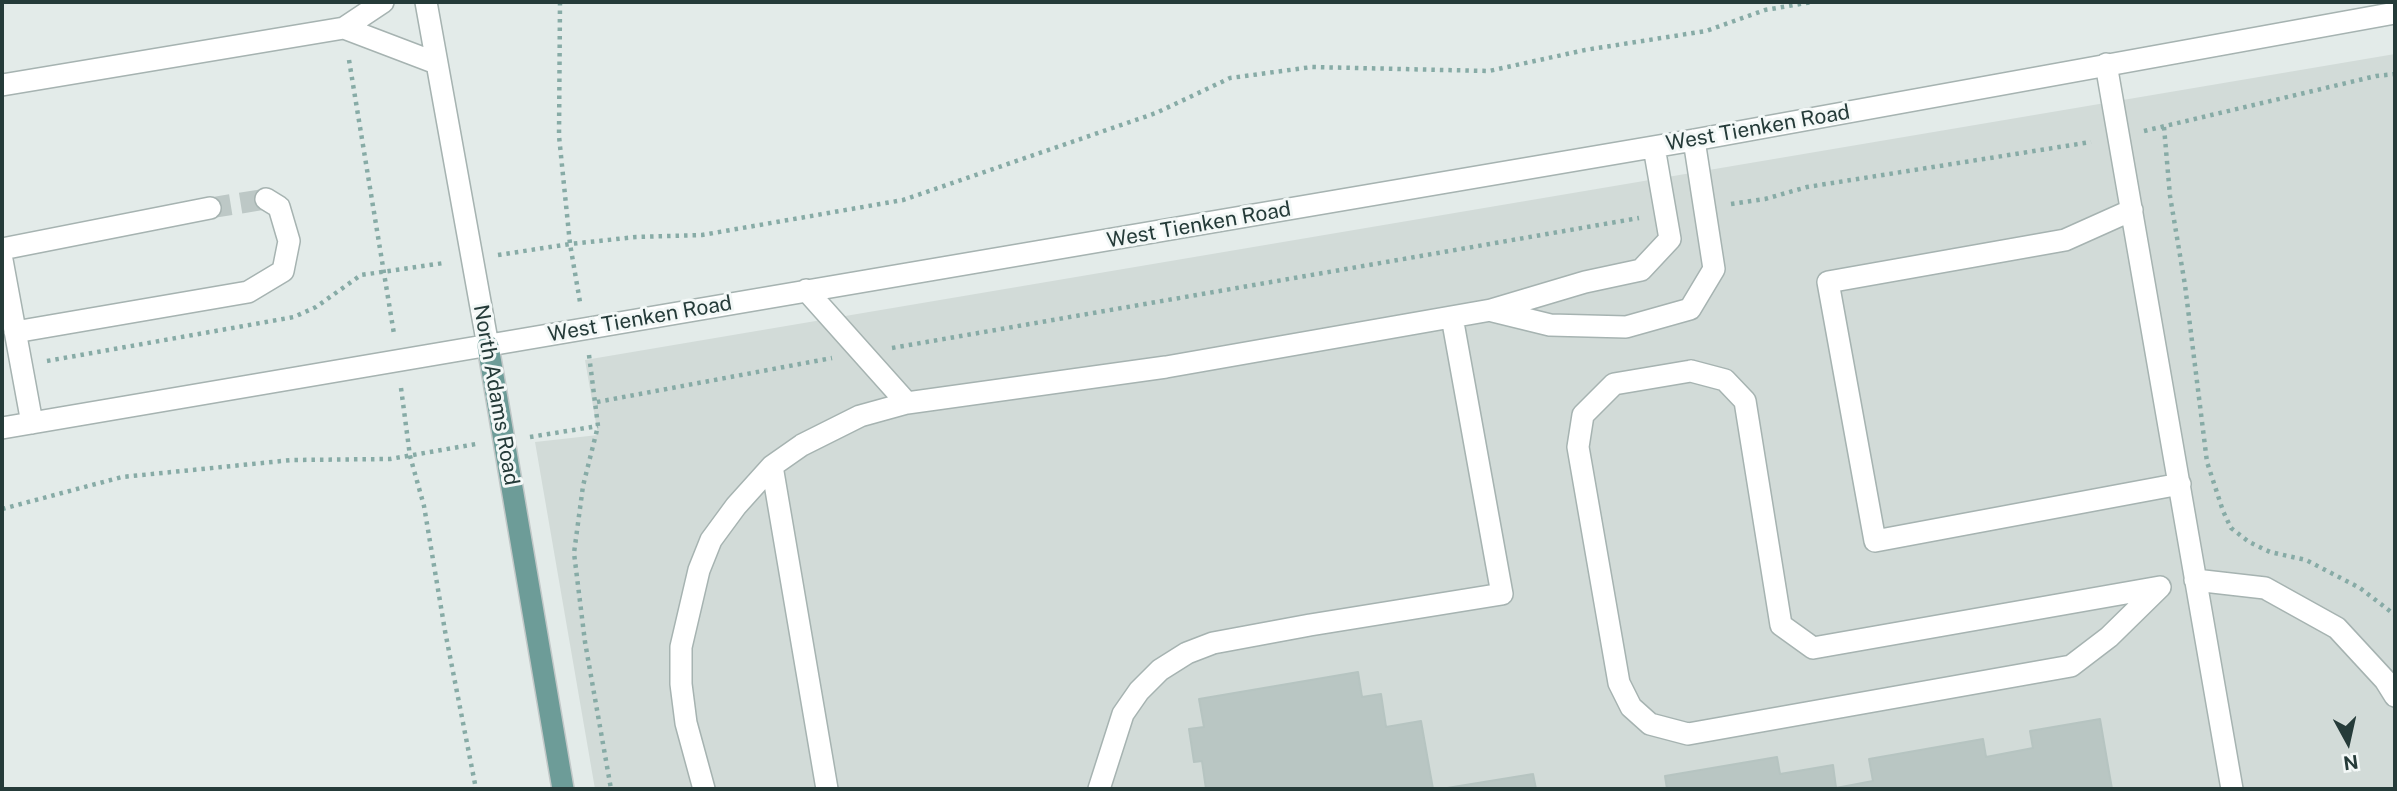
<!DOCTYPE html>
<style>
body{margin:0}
#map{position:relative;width:2397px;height:791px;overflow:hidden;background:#e3ebe9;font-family:"Public Sans",sans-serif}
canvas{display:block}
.frame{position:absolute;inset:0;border:4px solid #253b39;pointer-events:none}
.north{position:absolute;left:2313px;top:707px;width:70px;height:70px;-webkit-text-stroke:5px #f3f8f7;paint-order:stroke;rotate:172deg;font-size:19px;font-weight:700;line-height:28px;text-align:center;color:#253b39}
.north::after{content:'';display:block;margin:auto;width:24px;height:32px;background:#253b39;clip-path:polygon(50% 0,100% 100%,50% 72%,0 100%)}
</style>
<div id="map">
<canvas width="2397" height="791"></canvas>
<div class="frame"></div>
<div class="north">N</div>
</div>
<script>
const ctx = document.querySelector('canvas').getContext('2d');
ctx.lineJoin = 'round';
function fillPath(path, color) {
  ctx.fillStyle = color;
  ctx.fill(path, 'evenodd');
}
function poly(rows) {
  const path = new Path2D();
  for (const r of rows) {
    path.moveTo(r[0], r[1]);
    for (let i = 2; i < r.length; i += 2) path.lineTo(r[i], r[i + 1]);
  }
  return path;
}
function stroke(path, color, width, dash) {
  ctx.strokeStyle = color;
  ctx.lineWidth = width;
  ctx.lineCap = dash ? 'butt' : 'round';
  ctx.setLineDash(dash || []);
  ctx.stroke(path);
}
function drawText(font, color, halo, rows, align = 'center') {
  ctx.font = font + ' "Public Sans",sans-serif';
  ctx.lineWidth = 6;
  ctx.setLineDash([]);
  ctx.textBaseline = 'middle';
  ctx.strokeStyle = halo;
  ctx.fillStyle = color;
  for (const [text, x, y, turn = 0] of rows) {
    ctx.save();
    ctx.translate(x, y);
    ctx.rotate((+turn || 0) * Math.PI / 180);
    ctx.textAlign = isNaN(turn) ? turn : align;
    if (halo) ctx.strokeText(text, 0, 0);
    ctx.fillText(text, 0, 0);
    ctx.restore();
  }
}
const built = poly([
 [2395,54,2395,789,595,789,535,442,598,435,585,360]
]);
const building = poly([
 [1358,672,1362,697,1381,694,1386,727,1421,721,1433,789,1206,789,1202,761,1194,762,1189,729,1204,727,1199,699,1358,672],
 [2100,719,2112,789,1667,789,1665,776,1777,757,1780,774,1833,765,1836,788,1873,781,1869,759,1983,739,1986,757,2033,748,2030,731,2100,719],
 [1533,774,1536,789,1441,789,1533,774]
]);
const minorTunnel = poly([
 [210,208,266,199]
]);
const path = poly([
 [560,2,559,136,570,244,636,237,702,235,903,200,1156,113,1230,78,1312,67,1489,71,1585,50,1706,31,1765,10,1812,2],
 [349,60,394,334],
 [2164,127,2170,196,2185,285,2207,462,2223,511,2231,528,2249,542,2270,552,2306,560,2360,588,2395,615],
 [2144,131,2376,76,2395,74],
 [1731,204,1765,199,1807,187,2091,142],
 [498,255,570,244,580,302],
 [892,348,1639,218],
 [589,355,598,426,583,486,574,553,585,642,611,789],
 [47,361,294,317,316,307,361,275,444,263],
 [401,388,410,456,424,506,445,631,476,789],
 [597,402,832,358],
 [530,437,598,426],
 [2,509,122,477,292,460,390,459,476,444]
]);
const minor = poly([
 [426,2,488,346],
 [344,28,436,63],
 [2106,64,2232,789],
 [2,85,344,28,383,2],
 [2132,210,2065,240,1828,282,1875,541,2180,484],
 [2,249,210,208],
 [2,260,32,423],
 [806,290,907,403],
 [1493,311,1550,325,1626,327,1690,309,1714,269,1694,140],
 [15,332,248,292,283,271,289,241,279,207,266,199],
 [1691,371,1725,380,1745,401,1781,625,1813,648,2160,587,2109,637,2071,666,1688,734,1650,724,1631,707,1619,683,1578,447,1583,415,1614,384,1691,371],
 [2,428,1694,140,2395,13],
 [772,466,827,789],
 [2195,580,2265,588,2337,628,2385,680,2395,696],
 [704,789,686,723,681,684,681,647,699,570,711,540,736,506,772,466,802,445,860,416,907,403,1166,367,1491,310,1585,282,1641,270,1670,239,1654,147],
 [1099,789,1123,714,1139,691,1160,670,1187,653,1213,643,1310,625,1502,594,1452,317]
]);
const major = poly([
 [488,346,563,789]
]);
const streetNames = [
 ["West Tienken Road",1758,128,-10],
 ["West Tienken Road",1199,225,-10],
 ["West Tienken Road",640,319,-10],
 ["North Adams Road",496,395,80]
];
fillPath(built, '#d2dbd8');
fillPath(building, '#b9c6c3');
stroke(building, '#b6c4c1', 2);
stroke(minorTunnel, '#bdc8c6', 21, [21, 10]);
stroke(minor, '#a6b3b1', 24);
stroke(major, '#c2c8c8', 24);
stroke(path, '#87aba6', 4.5, [3.5, 5]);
stroke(minor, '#fff', 21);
stroke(major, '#6d9c98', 21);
drawText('21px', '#253b39', '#f3f8f7', streetNames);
</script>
